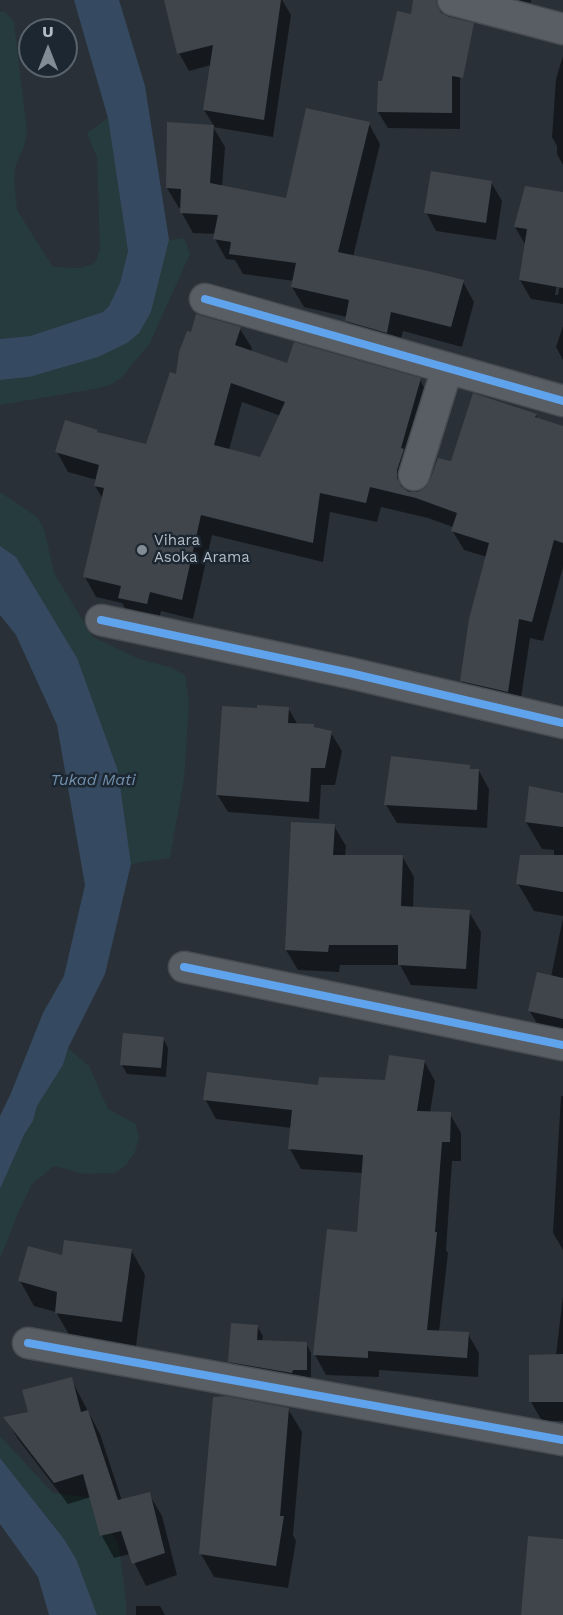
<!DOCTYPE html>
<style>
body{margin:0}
#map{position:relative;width:563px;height:1615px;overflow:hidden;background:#293037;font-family:"Work Sans",sans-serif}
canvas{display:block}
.north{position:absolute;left:18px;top:18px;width:60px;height:60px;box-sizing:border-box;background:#1c2732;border:2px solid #58636e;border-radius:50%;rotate:0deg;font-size:16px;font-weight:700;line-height:24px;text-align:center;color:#b2bdc8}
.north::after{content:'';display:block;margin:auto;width:21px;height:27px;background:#828c95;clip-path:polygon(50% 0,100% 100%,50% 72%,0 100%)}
</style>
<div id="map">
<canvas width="563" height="1615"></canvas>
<div class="north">U</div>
</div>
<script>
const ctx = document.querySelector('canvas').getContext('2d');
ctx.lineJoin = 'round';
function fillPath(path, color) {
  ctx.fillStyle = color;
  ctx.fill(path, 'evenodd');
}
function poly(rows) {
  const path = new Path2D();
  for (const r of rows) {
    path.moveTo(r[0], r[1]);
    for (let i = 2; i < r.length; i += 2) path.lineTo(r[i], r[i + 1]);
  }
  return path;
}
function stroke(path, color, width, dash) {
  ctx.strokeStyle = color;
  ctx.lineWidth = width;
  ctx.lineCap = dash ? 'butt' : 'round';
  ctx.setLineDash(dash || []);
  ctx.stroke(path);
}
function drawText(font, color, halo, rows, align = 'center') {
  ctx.font = font + ' "Work Sans",sans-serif';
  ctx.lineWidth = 5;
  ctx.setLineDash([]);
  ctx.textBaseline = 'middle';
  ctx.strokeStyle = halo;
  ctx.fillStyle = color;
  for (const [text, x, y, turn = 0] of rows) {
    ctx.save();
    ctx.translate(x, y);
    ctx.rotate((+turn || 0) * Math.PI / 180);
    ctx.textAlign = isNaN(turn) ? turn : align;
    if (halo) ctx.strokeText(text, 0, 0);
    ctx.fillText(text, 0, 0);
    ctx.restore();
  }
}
const green = poly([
 [0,12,5,12,14,22,27,131,24,147,16,164,14,178,17,210,53,267,81,268,95,263,100,249,97,158,87,133,108,118,128,250,120,283,109,306,103,312,30,336,0,339],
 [184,238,190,254,150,343,122,377,110,385,95,389,0,405,0,380,29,377,151,312,169,240],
 [0,492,37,517,44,529,54,573,93,637,139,659,170,667,185,675,189,703,184,779,170,858,131,864,118,771,16,557,0,546],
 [68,1048,89,1066,108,1109,136,1124,139,1138,135,1152,127,1164,115,1173,84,1174,54,1166,32,1184,19,1211,0,1259,0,1189,25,1133,33,1121,37,1106,63,1065],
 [0,1436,53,1493,95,1498,119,1547,126,1599,126,1615,97,1615,64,1539,0,1458]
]);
const water = poly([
 [74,0,119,0,145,86,169,240,151,312,139,333,127,343,98,357,29,377,0,380,0,339,30,336,103,312,109,306,120,283,128,251,108,118],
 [0,546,16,557,77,658,118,771,131,864,105,974,68,1048,63,1065,37,1106,33,1121,25,1133,0,1189,0,1116,11,1093,43,1013,64,976,85,885,57,725,16,635,0,615],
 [0,1458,64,1539,76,1559,97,1615,49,1615,38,1577,0,1524]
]);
const shadow = poly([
 [165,0,282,0,291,15,273,137,213,127,225,147,222,187,287,200,369,124,380,144,353,257,463,282,474,302,462,347,403,331,398,352,358,341,346,321,347,317,304,307,292,287,294,281,243,274,235,260,226,259,215,239,216,234,193,233,182,213,182,208,179,208,167,188,168,124,214,126,204,110,211,65,189,71,179,53],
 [517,0,531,0,531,3],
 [563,56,563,165,557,154,557,146,552,137,556,79],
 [460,73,460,129,388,128,378,112,380,82],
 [491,182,502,201,496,240,436,231,426,212],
 [563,194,563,251,555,295,558,295,563,269,563,304,531,299,520,280,526,246,515,227],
 [563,326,563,360,556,347],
 [240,329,252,348,251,352,288,365,420,380,431,400,408,493,419,493,427,488,452,463,536,415,538,419,563,427,563,567,543,641,530,638,519,711,473,701,461,681,487,557,464,550,452,530,453,527,428,518,381,507,377,522,330,512,323,562,212,535,193,619,161,611,158,623,131,618,122,603,96,597,85,577,103,499,95,486,97,480,68,472,57,452,97,431,99,434,147,446,177,376],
 [242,402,281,416,261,458,229,450],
 [288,708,298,725,331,733,342,751,335,785,321,785,319,819,228,812,217,794],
 [469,767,471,770,479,771,489,789,487,828,397,823,386,805],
 [563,794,563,916,534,911,518,884,554,856,554,850,542,849,526,822],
 [334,826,346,846,345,856,402,856,414,877,413,908,469,912,481,932,477,989,411,985,400,965,340,965,339,972,298,970,286,950],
 [563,918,563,1042,545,1037,529,1010,551,977],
 [163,1038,168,1048,166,1077,127,1074,122,1065],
 [424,1061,435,1081,430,1113,450,1114,461,1133,461,1161,452,1161,446,1250,448,1253,439,1332,468,1334,479,1353,478,1377,379,1370,379,1377,326,1375,315,1355,358,1234,363,1173,301,1169,290,1149,292,1128,216,1119,205,1099,387,1081],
 [561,1096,563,1096,563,1250,553,1233],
 [131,1250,145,1275,136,1346,71,1338,56,1312,34,1306,20,1281,63,1257],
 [563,1296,563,1421,542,1421,531,1402,556,1355],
 [257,1326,263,1336,262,1341,306,1343,311,1353,311,1379,235,1371,230,1361],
 [71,1379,100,1434,122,1501,149,1494,162,1516,177,1575,146,1586,130,1554,114,1558,102,1536,91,1497,68,1504,18,1439,6,1418,30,1414],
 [288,1409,302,1432,293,1535,296,1541,288,1588,214,1577,201,1554],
 [136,1606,160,1606,165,1615,136,1615]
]);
const building = poly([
 [164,0,281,0,264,120,203,110,213,45,177,54],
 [413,0,436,0,437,5,441,13,449,17,474,23,463,78,452,76,452,113,377,112,378,81,382,81,397,11,411,14],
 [306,108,370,122,338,252,428,271,464,280,451,327,391,312,387,333,345,321,349,300,291,287,296,263,229,254,231,242,213,239,218,215,180,213,181,189,166,188,167,122,214,125,210,183,286,198],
 [431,171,492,181,486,223,424,213],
 [525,186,563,192,563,288,519,280,527,229,514,227],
 [196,314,241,327,235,345,287,363,294,342,421,378,401,448,404,449,397,470,397,478,401,486,409,492,418,492,426,487,430,480,438,458,451,461,473,393,537,414,535,417,563,426,563,543,554,540,532,622,519,619,508,692,460,681,469,619,489,543,451,531,457,513,416,498,370,487,366,503,320,493,313,543,201,515,182,600,150,592,147,604,118,598,121,586,83,577,104,488,94,486,99,465,55,452,65,420,98,430,97,432,146,444,170,372,176,374,179,352,187,331,191,332],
 [231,383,285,402,260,457,214,445],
 [257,705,289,707,288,723,314,724,314,727,332,731,325,768,311,768,309,802,216,795,222,706,257,708],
 [391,756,470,765,470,769,479,769,477,810,384,805],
 [529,786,563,793,563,827,525,822],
 [291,822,335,824,333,855,403,855,401,906,470,910,466,969,398,965,398,945,329,945,328,952,285,950],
 [520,855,563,855,563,892,516,884],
 [537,972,563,978,563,1019,528,1011],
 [123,1033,164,1037,161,1068,120,1065],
 [389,1055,425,1060,417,1111,451,1112,450,1142,442,1142,435,1232,437,1232,427,1330,469,1332,467,1358,368,1351,368,1358,313,1355,327,1229,357,1232,363,1155,288,1149,292,1110,203,1100,207,1072,318,1085,319,1077,385,1080],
 [64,1240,132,1249,122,1322,55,1313,57,1292,18,1281,28,1246,62,1255],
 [231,1323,258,1325,257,1340,307,1342,307,1370,293,1370,292,1373,228,1362],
 [563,1354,563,1402,529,1402,529,1355],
 [72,1377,81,1412,88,1410,118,1500,150,1492,165,1553,132,1564,121,1531,100,1536,83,1474,54,1483,3,1417,28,1412,22,1390],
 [226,1396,289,1408,280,1516,284,1516,276,1566,199,1554,213,1397],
 [528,1536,563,1539,563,1615,521,1615]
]);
const street = poly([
 [453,0,563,29],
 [205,299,563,401],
 [414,475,447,369],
 [101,620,350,673,563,723],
 [184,967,563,1045],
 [28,1343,563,1440]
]);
const cycleway = poly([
 [205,299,563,401],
 [101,620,350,673,563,723],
 [184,967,563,1045],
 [28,1343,563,1440]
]);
const markers = [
 [142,550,6,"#828c95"]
];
const poiNames = [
 ["Vihara",154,541],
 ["Asoka Arama",154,558]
];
const waterNames = [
 ["Tukad Mati",93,780]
];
fillPath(green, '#263b3d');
fillPath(water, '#354a60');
fillPath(shadow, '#0007');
fillPath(building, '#40454c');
stroke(street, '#474c52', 33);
stroke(street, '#595e65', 30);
stroke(cycleway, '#60a3ed', 8);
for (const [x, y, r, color] of markers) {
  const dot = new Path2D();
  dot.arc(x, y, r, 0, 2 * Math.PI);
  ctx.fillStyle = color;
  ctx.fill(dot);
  stroke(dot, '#1c2732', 2);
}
drawText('15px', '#b2bdc8', '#1c2732', poiNames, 'left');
drawText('italic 16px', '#7290ac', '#1c2732', waterNames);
</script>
